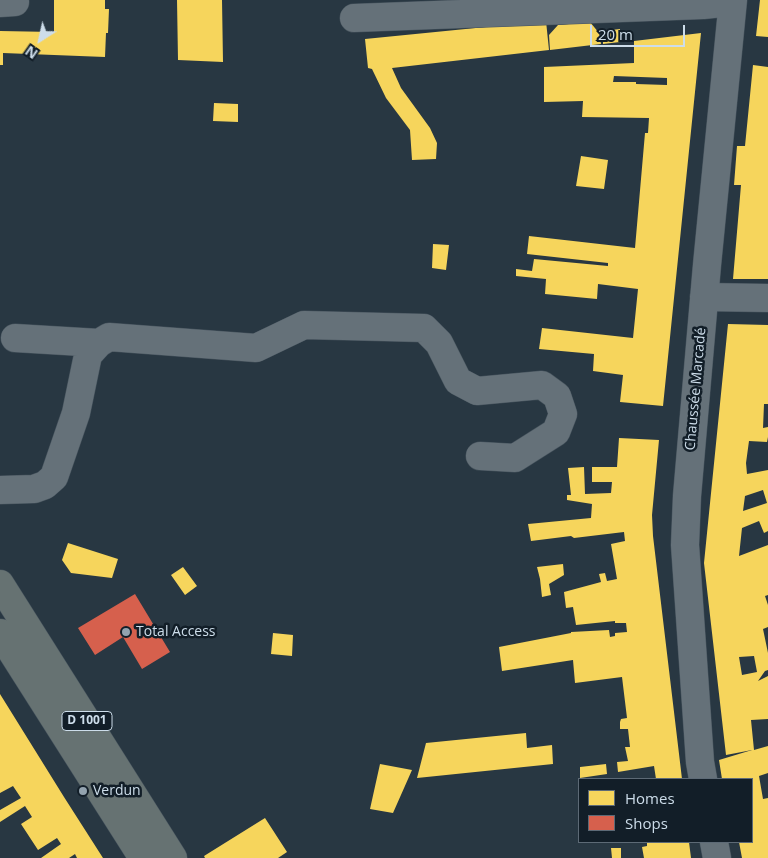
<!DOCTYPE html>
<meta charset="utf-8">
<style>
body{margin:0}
#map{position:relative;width:768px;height:858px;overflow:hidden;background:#283742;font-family:"Open Sans",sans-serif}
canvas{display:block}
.legend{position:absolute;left:578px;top:778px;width:175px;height:65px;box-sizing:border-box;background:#121e28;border:1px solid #5d6a76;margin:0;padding:6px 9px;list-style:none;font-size:15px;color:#cdddea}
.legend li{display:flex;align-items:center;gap:10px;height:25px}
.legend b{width:25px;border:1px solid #5d6a76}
.north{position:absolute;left:15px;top:15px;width:50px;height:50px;-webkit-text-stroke:4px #121e28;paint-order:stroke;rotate:215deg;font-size:14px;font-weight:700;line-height:20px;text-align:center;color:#cdddea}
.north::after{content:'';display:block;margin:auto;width:18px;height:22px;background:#cdddea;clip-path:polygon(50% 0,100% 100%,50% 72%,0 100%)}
.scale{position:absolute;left:590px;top:25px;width:95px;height:22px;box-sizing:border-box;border:2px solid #cdddea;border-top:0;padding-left:6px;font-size:15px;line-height:18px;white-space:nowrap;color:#cdddea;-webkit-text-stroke:4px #121e28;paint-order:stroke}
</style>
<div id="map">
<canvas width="768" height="858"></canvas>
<ul class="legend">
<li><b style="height:14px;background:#f6d55c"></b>Homes</li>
<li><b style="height:14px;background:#d6604d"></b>Shops</li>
</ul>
<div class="north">N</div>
<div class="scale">20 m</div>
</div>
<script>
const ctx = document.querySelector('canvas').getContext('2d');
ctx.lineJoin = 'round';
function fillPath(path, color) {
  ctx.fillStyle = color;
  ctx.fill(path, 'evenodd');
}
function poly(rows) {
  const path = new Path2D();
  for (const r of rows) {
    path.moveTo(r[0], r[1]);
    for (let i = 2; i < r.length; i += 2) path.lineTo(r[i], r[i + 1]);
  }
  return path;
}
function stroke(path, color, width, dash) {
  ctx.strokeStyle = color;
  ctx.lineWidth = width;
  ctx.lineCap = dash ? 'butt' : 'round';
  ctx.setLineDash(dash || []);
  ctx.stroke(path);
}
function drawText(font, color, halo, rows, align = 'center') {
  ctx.font = font + ' "Open Sans",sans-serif';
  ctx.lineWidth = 5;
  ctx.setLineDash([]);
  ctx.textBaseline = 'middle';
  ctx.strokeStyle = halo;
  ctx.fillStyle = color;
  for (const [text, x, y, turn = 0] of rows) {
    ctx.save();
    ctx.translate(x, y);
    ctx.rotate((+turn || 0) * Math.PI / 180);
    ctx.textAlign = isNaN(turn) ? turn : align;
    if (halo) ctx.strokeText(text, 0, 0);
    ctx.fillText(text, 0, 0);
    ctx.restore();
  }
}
const homes = poly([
 [54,0,105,0,105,9,109,9,108,33,106,33,105,57,3,53,3,65,0,65,0,31,54,32],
 [177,0,222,0,223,62,178,60],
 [760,0,768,0,768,37,756,36],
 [546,21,549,50,392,68,401,88,430,128,437,143,436,159,412,160,410,130,386,98,372,69,368,68,365,39],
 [590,22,599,33,601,44,550,50,549,35,558,25],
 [620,29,620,42,603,44,603,31],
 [701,33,663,406,620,402,623,375,593,371,594,354,539,349,542,328,633,338,638,289,598,284,597,299,545,294,546,279,516,276,516,269,532,271,534,259,608,266,608,263,527,254,529,236,635,248,645,133,648,133,649,118,582,117,583,101,544,102,544,67,634,63,634,41],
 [614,76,667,78,667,85,636,84,636,82,613,82],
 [753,65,768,67,768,279,733,279,741,185,734,185,737,146,745,146],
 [214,103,238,104,238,122,213,121],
 [581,156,608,160,604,189,576,186],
 [433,244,449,245,446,270,432,268],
 [728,324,768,325,768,404,764,404,763,428,768,427,768,437,767,442,749,441,746,463,747,474,768,470,768,531,764,533,759,521,742,528,739,556,768,545,768,595,765,596,768,605,768,627,763,629,768,653,768,670,765,671,758,681,768,676,768,719,751,720,754,750,768,746,768,773,759,776,763,799,768,798,768,858,742,858,739,842,752,842,752,779,722,779,719,760,752,750,726,755,704,563],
 [763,490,767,503,743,511,745,496],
 [754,656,757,672,742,675,739,657],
 [619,438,659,440,652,515,653,536,682,779,656,779,654,766,618,772,617,762,628,761,625,747,630,747,628,729,620,729,620,722,621,719,627,718,622,677,575,683,573,660,502,671,499,647,571,633,571,632,609,630,610,637,615,636,615,633,627,632,626,623,615,623,615,621,576,625,573,607,566,608,564,592,601,582,599,574,605,573,607,581,617,579,611,544,625,541,624,532,574,538,571,536,531,541,528,524,591,518,592,504,567,500,567,495,571,495,568,468,584,467,585,494,611,493,612,482,592,482,592,467,617,467],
 [68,543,118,559,112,578,71,573,62,560],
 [563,564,564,575,549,584,551,595,542,597,540,579,537,567],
 [183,567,197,586,185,595,171,575],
 [273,633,293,635,292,656,271,654],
 [0,694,64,797,103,858,77,858,75,854,69,858,41,858,61,844,57,838,38,850,21,824,32,817,25,806,0,822,0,810,21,798,13,786,0,793],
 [526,733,527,748,552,745,553,764,417,778,426,743],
 [380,764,412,770,393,813,370,809],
 [606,764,607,774,580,778,580,767],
 [265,818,287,852,278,858,205,858,204,856],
 [647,842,689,842,691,858,644,858,642,847,647,846],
 [611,848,621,848,621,858,612,858]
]);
const shops = poly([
 [135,594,170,652,142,669,123,637,95,655,78,628]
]);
const minor = poly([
 [0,3,15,2],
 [354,18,703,5,732,2],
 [704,297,768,298],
 [15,338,99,343],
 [0,490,34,489,45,485,54,477,76,413,88,355,99,343,109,337,256,348,304,325,424,328,439,343,458,381,477,391,542,385,557,396,563,414,556,432,515,458,480,456],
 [703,779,700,762,685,545,687,496,707,265,733,0],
 [714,842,717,858]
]);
const major = poly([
 [0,584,173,858],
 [0,633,143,858]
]);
const markers = [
 [126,632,5,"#93a3af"],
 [83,791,5,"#93a3af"]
];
const shields = [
 [87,721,50]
];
const shieldNames = [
 ["D 1001",87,721]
];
const streetNames = [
 ["Chaussée Marcadé",696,389,-85]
];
const poiNames = [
 ["Total Access",136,632],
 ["Verdun",93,791]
];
fillPath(homes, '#f6d55c');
fillPath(shops, '#d6604d');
stroke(minor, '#46535d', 29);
stroke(major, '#46535d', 29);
stroke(minor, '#657179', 28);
stroke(major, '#667272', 28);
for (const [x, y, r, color] of markers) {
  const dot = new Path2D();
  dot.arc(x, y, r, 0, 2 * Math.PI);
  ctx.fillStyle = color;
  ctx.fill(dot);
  stroke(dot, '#121e28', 2);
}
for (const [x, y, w] of shields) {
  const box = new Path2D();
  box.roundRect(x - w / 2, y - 9.5, w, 19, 4);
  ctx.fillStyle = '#121e28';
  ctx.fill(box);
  stroke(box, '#cdddea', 1);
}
drawText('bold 12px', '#cdddea', null, shieldNames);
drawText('14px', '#cdddea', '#121e28', streetNames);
drawText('14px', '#cdddea', '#121e28', poiNames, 'left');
</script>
